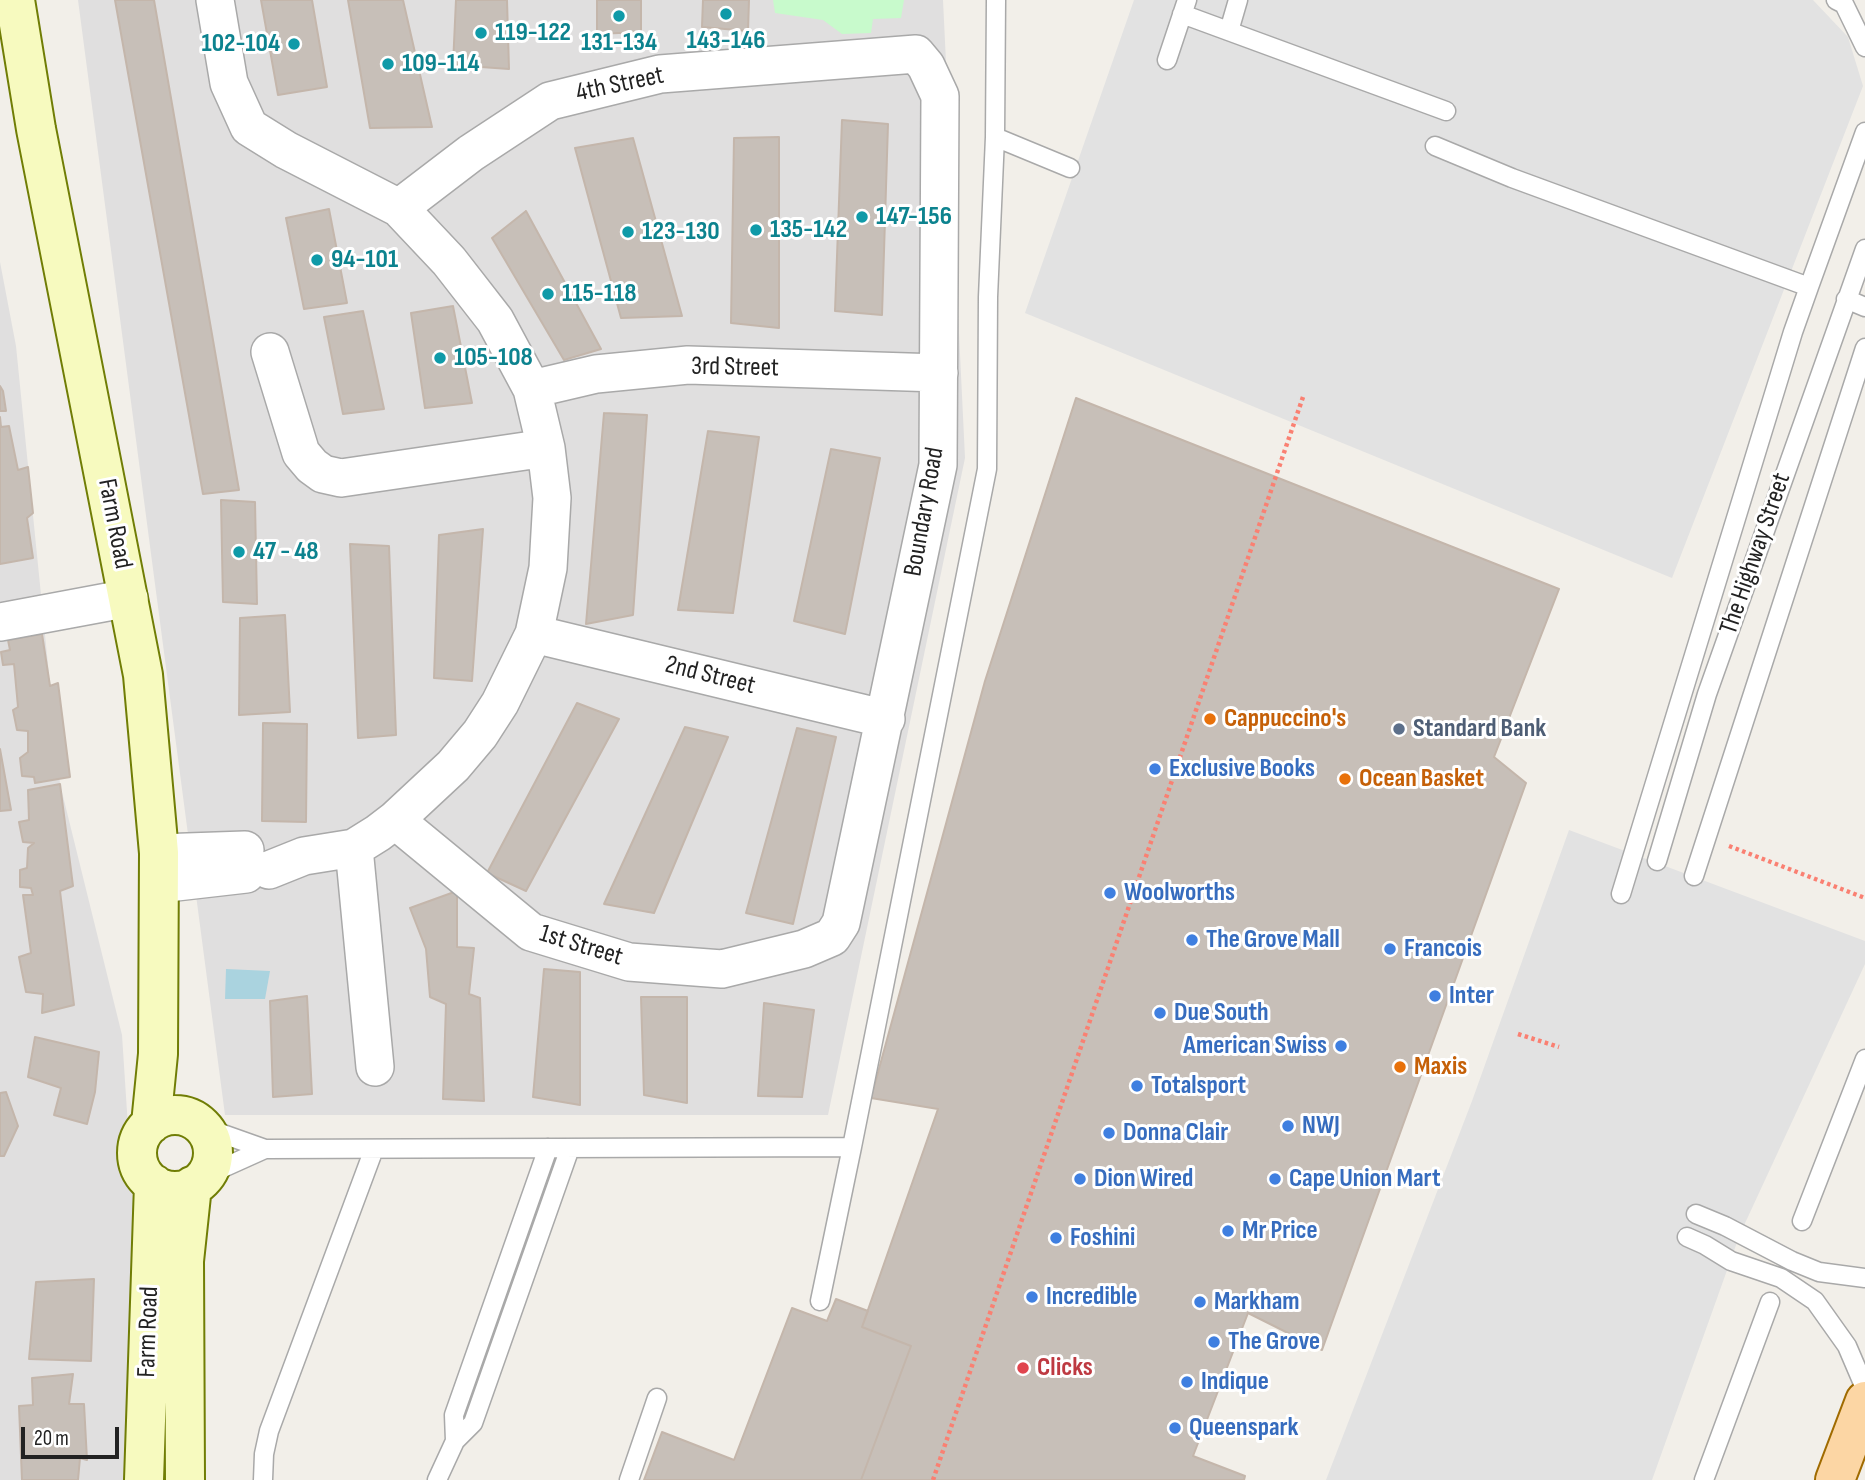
<!DOCTYPE html>
<style>
body{margin:0}
#map{position:relative;width:1865px;height:1480px;overflow:hidden;background:#f2efe9;font-family:"Sofia Sans Condensed",sans-serif}
canvas{display:block}
.scale{position:absolute;left:21px;top:1427px;width:98px;height:32px;box-sizing:border-box;border:4px solid #222;border-top:0;padding-left:9px;font-size:21px;line-height:24px;white-space:nowrap;color:#222;-webkit-text-stroke:5px #fff;paint-order:stroke}
</style>
<div id="map">
<canvas width="1865" height="1480"></canvas>
<div class="scale">20 m</div>
</div>
<script>
const ctx = document.querySelector('canvas').getContext('2d');
ctx.lineJoin = 'round';
function fillPath(path, color) {
  ctx.fillStyle = color;
  ctx.fill(path, 'evenodd');
}
function poly(rows) {
  const path = new Path2D();
  for (const r of rows) {
    if (r.length === 3) {
      path.moveTo(r[0] + r[2], r[1]);
      path.arc(r[0], r[1], r[2], 0, 2 * Math.PI);
      continue;
    }
    path.moveTo(r[0], r[1]);
    for (let i = 2; i < r.length; i += 2) path.lineTo(r[i], r[i + 1]);
  }
  return path;
}
function stroke(path, color, width, dash) {
  ctx.strokeStyle = color;
  ctx.lineWidth = width;
  ctx.lineCap = dash ? 'butt' : 'round';
  ctx.setLineDash(dash || []);
  ctx.stroke(path);
}
function drawText(font, color, halo, rows, align = 'center') {
  ctx.font = font + ' "Sofia Sans Condensed",sans-serif';
  ctx.lineWidth = 6;
  ctx.setLineDash([]);
  ctx.textBaseline = 'middle';
  ctx.strokeStyle = halo;
  ctx.fillStyle = color;
  for (const [text, x, y, turn = 0] of rows) {
    ctx.save();
    ctx.translate(x, y);
    ctx.rotate((+turn || 0) * Math.PI / 180);
    ctx.textAlign = isNaN(turn) ? turn : align;
    if (halo) ctx.strokeText(text, 0, 0);
    ctx.fillText(text, 0, 0);
    ctx.restore();
  }
}
const residential = poly([
 [78,0,943,0,965,458,828,1115,225,1115],
 [0,262,16,346,60,784,122,1035,151,1480,0,1480]
]);
const park = poly([
 [773,0,904,0,901,18,873,19,871,33,842,34,823,20,775,13]
]);
const parking = poly([
 [1134,0,1813,0,1848,37,1863,86,1672,578,1025,313],
 [1569,830,1865,941,1865,964,1740,1234,1652,1480,1326,1480,1472,1101]
]);
const water = poly([
 [226,969,270,971,265,999,225,999]
]);
const building = poly([
 [115,0,154,0,239,490,203,494,115,0],
 [261,0,312,0,327,87,278,95,261,0],
 [348,0,403,0,432,127,370,128,348,0],
 [456,0,507,0,509,69,453,65,456,0],
 [597,0,641,0,641,32,597,34,597,0],
 [703,0,749,0,748,31,702,27,703,0],
 [842,120,888,124,882,315,835,311,842,120],
 [779,137,779,328,731,323,734,138,779,137],
 [633,138,682,316,621,318,575,148,633,138],
 [329,209,347,303,304,309,286,218,329,209],
 [526,211,601,349,564,360,492,238,526,211],
 [453,306,472,403,425,408,411,313,453,306],
 [363,311,384,409,343,414,324,317,363,311],
 [0,386,3,391,6,411,0,411,0,386],
 [1076,398,1559,589,1494,757,1526,783,1322,1350,1248,1313,1193,1456,1245,1476,1244,1480,861,1480,911,1346,862,1327,938,1109,871,1098,985,681,1076,398],
 [604,413,647,415,633,615,586,624,604,413],
 [0,417,1,427,9,426,18,470,28,467,33,513,27,518,33,558,0,564,0,417],
 [708,431,759,437,733,613,678,610,708,431],
 [831,449,880,458,845,634,794,621,831,449],
 [221,500,255,502,257,604,223,602,221,500],
 [483,529,472,681,434,678,439,535,483,529],
 [350,544,389,546,396,735,358,738,350,544],
 [285,615,290,712,239,715,240,618,285,615],
 [42,634,50,686,58,683,70,777,35,783,34,777,22,776,20,758,28,752,28,731,17,730,13,710,18,707,14,664,3,665,1,652,10,650,8,640,42,634],
 [577,703,619,719,526,891,487,873,577,703],
 [263,723,307,724,306,822,262,821,263,723],
 [685,727,728,737,654,913,604,904,685,727],
 [797,728,836,737,793,924,746,913,797,728],
 [0,749,11,810,0,811,0,749],
 [60,784,73,886,60,891,74,1005,42,1013,43,994,26,992,19,957,31,953,23,895,33,895,31,888,20,887,20,870,27,868,28,848,34,843,23,842,19,822,29,820,28,790,60,784],
 [457,891,457,947,474,948,469,994,480,998,484,1101,443,1099,446,1004,430,997,426,949,410,908,457,891],
 [544,969,580,972,580,1105,533,1097,544,969],
 [307,996,312,1094,273,1097,270,1001,307,996],
 [641,997,687,997,687,1103,644,1095,641,997],
 [764,1003,814,1010,802,1097,758,1096,764,1003],
 [35,1037,99,1052,95,1092,87,1124,54,1115,61,1088,28,1077,35,1037],
 [6,1092,18,1126,4,1156,0,1156,0,1093,6,1092],
 [94,1279,91,1361,29,1359,36,1282,94,1279],
 [836,1299,868,1311,862,1327,911,1346,861,1480,644,1480,662,1432,734,1460,792,1308,827,1321,836,1299],
 [73,1374,69,1404,84,1404,87,1460,80,1458,78,1480,22,1480,19,1406,33,1405,32,1378,73,1374]
]);
const path = poly([
 [1729,846,1865,898],
 [1518,1034,1559,1047],
 [933,1480,1303,397]
]);
const lane = poly([
 [1836,0,1844,4,1865,47],
 [1182,14,1446,111],
 [1229,31,1238,0],
 [1167,60,1187,0],
 [995,137,1070,168],
 [1435,146,1512,178,1809,287,1865,132],
 [1846,299,1865,307],
 [1657,861,1707,694,1865,249],
 [1694,876,1865,348],
 [1621,894,1793,332,1809,287],
 [203,1127,265,1149,852,1147,987,469,988,297,995,137,996,0],
 [205,1176,265,1149],
 [1696,1214,1725,1226,1792,1261,1819,1272,1865,1278],
 [1802,1221,1865,1059],
 [1687,1237,1705,1245,1731,1261,1781,1278,1815,1301,1847,1346,1865,1388],
 [820,1301,852,1147],
 [455,1441,454,1415,548,1148],
 [263,1480,264,1454,269,1431,374,1149],
 [437,1480,455,1441,473,1423,570,1148],
 [629,1480,657,1398],
 [1704,1480,1770,1302]
]);
const street = poly([
 [215,0,229,83,249,127,286,150,399,208,449,261,495,320,532,389,546,448,552,498,548,568,534,634,500,703,480,734,453,766,395,820,378,833,354,848,304,856,269,870],
 [270,352,301,453,312,466,323,474,341,478,546,448],
 [532,389,596,374,688,365,939,373],
 [0,622,129,598],
 [534,634,886,719],
 [395,820,531,932,629,962,722,969,804,949,832,937,841,923,938,465,940,96,926,66,916,54,660,74,550,101,471,153,399,208],
 [354,848,375,1067],
 [159,853,245,850],
 [159,884,246,874]
]);
const secondary = poly([
 [15,0,36,129,143,675,159,853,158,1054,151,1124],
 [175,1153,38],
 [144,1480,154,1184],
 [185,1480,184,1261,192,1186]
]);
const primary = poly([
 [1835,1480,1865,1401]
]);
const markers = [
 [726,14,7,"#0f9aa8"],
 [619,16,7,"#0f9aa8"],
 [481,33,7,"#0f9aa8"],
 [294,44,7,"#0f9aa8"],
 [388,64,7,"#0f9aa8"],
 [862,217,7,"#0f9aa8"],
 [756,230,7,"#0f9aa8"],
 [628,232,7,"#0f9aa8"],
 [317,260,7,"#0f9aa8"],
 [548,294,7,"#0f9aa8"],
 [440,358,7,"#0f9aa8"],
 [239,552,7,"#0f9aa8"],
 [1210,719,7,"#e8710a"],
 [1399,729,7,"#5c6f8a"],
 [1155,769,7,"#3f7fe0"],
 [1345,779,7,"#e8710a"],
 [1110,893,7,"#3f7fe0"],
 [1192,940,7,"#3f7fe0"],
 [1390,949,7,"#3f7fe0"],
 [1435,996,7,"#3f7fe0"],
 [1160,1013,7,"#3f7fe0"],
 [1341,1046,7,"#3f7fe0"],
 [1400,1067,7,"#e8710a"],
 [1137,1086,7,"#3f7fe0"],
 [1288,1126,7,"#3f7fe0"],
 [1109,1133,7,"#3f7fe0"],
 [1080,1179,7,"#3f7fe0"],
 [1275,1179,7,"#3f7fe0"],
 [1228,1231,7,"#3f7fe0"],
 [1056,1238,7,"#3f7fe0"],
 [1032,1297,7,"#3f7fe0"],
 [1200,1302,7,"#3f7fe0"],
 [1214,1342,7,"#3f7fe0"],
 [1023,1368,7,"#e0444e"],
 [1187,1382,7,"#3f7fe0"],
 [1175,1428,7,"#3f7fe0"]
];
const cultureNames = [
 ["119-122",495,33],
 ["143-146",726,41,"center"],
 ["131-134",619,43,"center"],
 ["102-104",280,44,"right"],
 ["109-114",402,64],
 ["147-156",876,217],
 ["135-142",770,230],
 ["123-130",642,232],
 ["94-101",331,260],
 ["115-118",562,294],
 ["105-108",454,358],
 ["47 - 48",253,552]
];
const streetNames = [
 ["4th Street",620,85,-12],
 ["3rd Street",735,368,1],
 ["Boundary Road",925,512,-80],
 ["Farm Road",114,524,79],
 ["The Highway Street",1756,554,-71],
 ["2nd Street",710,676,14],
 ["1st Street",581,946,17],
 ["Farm Road",149,1332,-88]
];
const foodNames = [
 ["Cappuccino's",1224,719],
 ["Ocean Basket",1359,779],
 ["Maxis",1414,1067]
];
const serviceNames = [
 ["Standard Bank",1413,729]
];
const shopNames = [
 ["Exclusive Books",1169,769],
 ["Woolworths",1124,893],
 ["The Grove Mall",1206,940],
 ["Francois",1404,949],
 ["Inter",1449,996],
 ["Due South",1174,1013],
 ["American Swiss",1327,1046,"right"],
 ["Totalsport",1151,1086],
 ["NWJ",1302,1126],
 ["Donna Clair",1123,1133],
 ["Dion Wired",1094,1179],
 ["Cape Union Mart",1289,1179],
 ["Mr Price",1242,1231],
 ["Foshini",1070,1238],
 ["Incredible",1046,1297],
 ["Markham",1214,1302],
 ["The Grove",1228,1342],
 ["Indique",1201,1382],
 ["Queenspark",1189,1428]
];
const healthNames = [
 ["Clicks",1037,1368]
];
fillPath(residential, '#e0dfdf');
fillPath(park, '#c8facc');
fillPath(parking, '#e2e2e2');
fillPath(water, '#aad3df');
fillPath(building, '#c7bfb8');
stroke(building, '#c4b6ab', 2);
stroke(lane, '#a9a9a9', 21);
stroke(street, '#a9a9a9', 40);
stroke(secondary, '#707d05', 42);
stroke(primary, '#a06b00', 42);
stroke(path, '#fa8072', 4.5, [3.5, 3.5]);
stroke(lane, '#fff', 18);
stroke(street, '#fff', 37);
stroke(secondary, '#f7fabf', 38);
stroke(primary, '#fcd6a4', 38);
for (const [x, y, r, color] of markers) {
  const dot = new Path2D();
  dot.arc(x, y, r, 0, 2 * Math.PI);
  ctx.fillStyle = color;
  ctx.fill(dot);
  stroke(dot, '#fff', 2.5);
}
drawText('bold 26px', '#0d838f', '#fff', cultureNames, 'left');
drawText('26px', '#222', '#fff', streetNames);
drawText('bold 26px', '#c56008', '#fff', foodNames, 'left');
drawText('bold 26px', '#4e5e75', '#fff', serviceNames, 'left');
drawText('bold 26px', '#366cbe', '#fff', shopNames, 'left');
drawText('bold 26px', '#be3a42', '#fff', healthNames, 'left');
</script>
